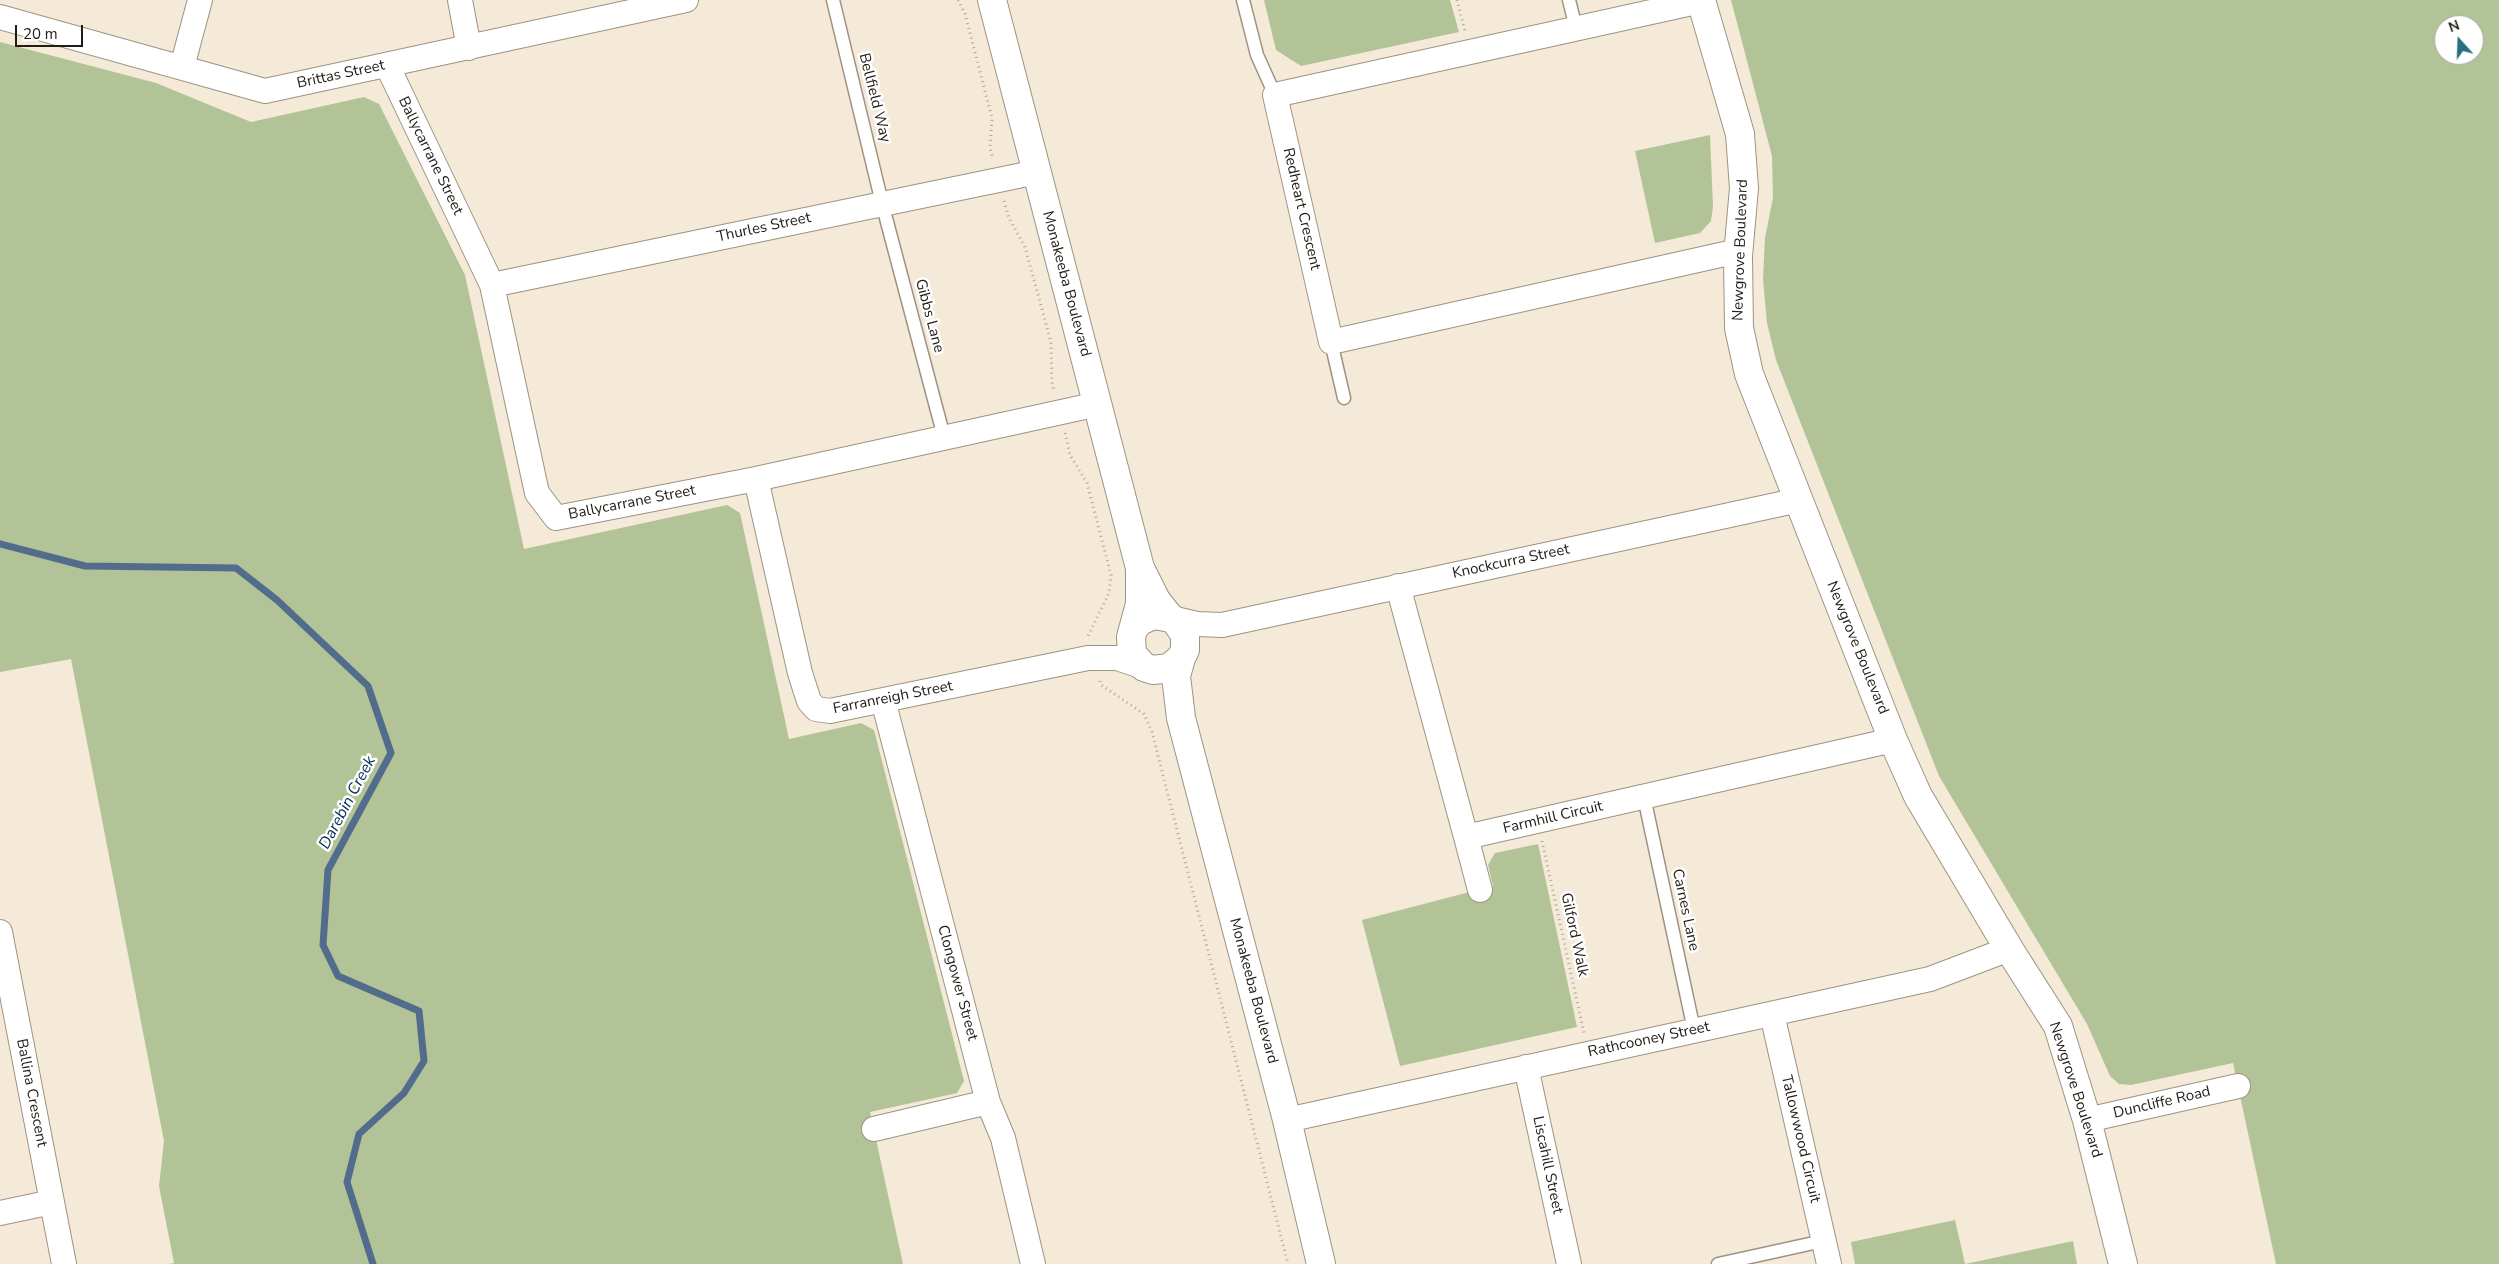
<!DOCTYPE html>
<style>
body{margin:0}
#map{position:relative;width:2499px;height:1264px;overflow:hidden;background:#f5e9d8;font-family:"Nunito Sans",sans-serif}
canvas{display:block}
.north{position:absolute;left:2434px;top:15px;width:50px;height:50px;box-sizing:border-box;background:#fff;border:1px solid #a6a4a2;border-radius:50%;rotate:340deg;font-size:14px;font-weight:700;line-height:20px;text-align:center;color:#201c16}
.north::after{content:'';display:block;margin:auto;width:18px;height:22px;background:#2a6d7f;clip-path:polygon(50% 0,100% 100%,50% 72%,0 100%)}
.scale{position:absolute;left:15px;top:25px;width:68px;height:22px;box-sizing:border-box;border:2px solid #201c16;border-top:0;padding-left:6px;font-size:15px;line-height:18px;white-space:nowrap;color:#201c16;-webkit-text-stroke:4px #fff;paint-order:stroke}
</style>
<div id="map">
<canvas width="2499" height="1264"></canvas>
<div class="north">N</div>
<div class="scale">20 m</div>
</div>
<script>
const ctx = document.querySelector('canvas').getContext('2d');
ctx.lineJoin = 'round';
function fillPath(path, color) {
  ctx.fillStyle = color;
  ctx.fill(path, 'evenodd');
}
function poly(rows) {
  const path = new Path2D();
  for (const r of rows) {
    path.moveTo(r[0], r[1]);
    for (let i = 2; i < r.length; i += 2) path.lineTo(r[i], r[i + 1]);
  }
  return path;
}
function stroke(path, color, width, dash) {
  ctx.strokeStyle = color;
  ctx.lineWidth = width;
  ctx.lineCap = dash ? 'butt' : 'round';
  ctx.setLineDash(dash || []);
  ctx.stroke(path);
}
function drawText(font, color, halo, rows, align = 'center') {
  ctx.font = font + ' "Nunito Sans",sans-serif';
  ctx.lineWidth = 5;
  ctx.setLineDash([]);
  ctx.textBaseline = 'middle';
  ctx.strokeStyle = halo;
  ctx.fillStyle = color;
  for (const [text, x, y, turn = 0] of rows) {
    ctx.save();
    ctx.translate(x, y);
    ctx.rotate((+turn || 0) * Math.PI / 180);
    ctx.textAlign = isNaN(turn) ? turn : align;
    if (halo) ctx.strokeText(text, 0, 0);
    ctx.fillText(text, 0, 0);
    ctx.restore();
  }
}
const green = poly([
 [1264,0,1450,0,1459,32,1301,66,1276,50],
 [1731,0,2499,0,2499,1264,2276,1264,2233,1063,2131,1085,2119,1084,2110,1076,2087,1024,1939,776,1776,360,1767,323,1763,279,1765,238,1773,198,1772,156],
 [2444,25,2474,25,2474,55,2444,55],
 [0,42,156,83,251,122,364,97,379,104,465,275,524,549,727,505,740,513,789,739,861,723,874,730,964,1081,957,1093,870,1112,903,1264,169,1264,174,1263,159,1186,164,1141,71,659,0,672],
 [1710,135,1713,207,1711,221,1700,233,1655,243,1635,151],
 [1538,844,1577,1027,1400,1066,1362,920,1493,886,1488,865,1495,853],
 [1955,1220,1965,1264,1855,1264,1851,1242],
 [2073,1241,2077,1264,1965,1264]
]);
const stream = poly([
 [0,544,85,566,236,568,277,600,368,686,391,753,328,870,323,945,338,976,419,1011,424,1061,404,1093,359,1134,347,1182,373,1264]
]);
const path = poly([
 [958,0,965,14,992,118,990,148,993,159],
 [1457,0,1465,31],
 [1004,201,1009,218,1025,247,1051,342,1052,382,1054,391],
 [1065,433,1070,455,1087,483,1111,575,1109,593,1088,636],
 [1100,681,1101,685,1144,714,1152,732,1288,1264],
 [1542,841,1584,1033]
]);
const service = poly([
 [833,0,882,203,944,437],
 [1243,0,1257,55,1275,95],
 [1569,0,1576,28],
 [1331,342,1344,398],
 [1644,797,1694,1030],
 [1718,1264,1823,1241]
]);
const minor = poly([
 [460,0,469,48],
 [1701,1,1275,95,1331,342,1738,251],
 [0,17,265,91,686,0],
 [387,65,492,285,537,493,556,518,756,479,1098,404],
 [182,67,200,0],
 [492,285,1037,172],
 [756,479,800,673,809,701,816,709,830,711,1088,658,1117,658,1144,667],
 [1398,586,1466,837,1893,740],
 [1171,618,1197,624,1222,625,1799,500],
 [883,700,988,1102,1003,1138,1033,1264],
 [1466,837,1480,890],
 [0,932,52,1202,0,1213],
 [1772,1014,1829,1264],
 [1526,1067,1569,1264],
 [1287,1120,1930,979,2009,949],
 [2087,1120,2238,1086],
 [874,1129,988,1102],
 [52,1202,64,1264]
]);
const tertiary = poly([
 [992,0,1140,568,1156,600,1170,618],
 [1701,0,1740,134,1744,188,1738,256,1739,328,1749,374,1893,740,1918,796,2009,949,2058,1026,2087,1120,2123,1264],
 [1135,627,1140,621,1154,615,1171,618,1177,623,1185,635,1185,650,1181,658,1169,668,1153,670,1144,667,1132,654,1131,637,1140,604,1140,572],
 [1181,658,1176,676,1181,718,1287,1120,1321,1264]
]);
const streetNames = [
 ["Brittas Street",341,75,-12],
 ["Bellfield Way",874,98,76],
 ["Ballycarrane Street",430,156,64],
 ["Redheart Crescent",1301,209,77],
 ["Thurles Street",764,228,-12],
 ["Newgrove Boulevard",1741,250,-88],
 ["Monakeeba Boulevard",1066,284,75],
 ["Gibbs Lane",929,316,75],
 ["Ballycarrane Street",632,503,-11],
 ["Knockcurra Street",1511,562,-12],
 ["Newgrove Boulevard",1857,648,68],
 ["Farranreigh Street",893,698,-11],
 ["Farmhill Circuit",1553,818,-13],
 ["Carnes Lane",1685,910,78],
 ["Gilford Walk",1574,935,78],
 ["Clongower Street",957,983,75],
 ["Monakeeba Boulevard",1253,991,75],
 ["Rathcooney Street",1649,1040,-12],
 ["Newgrove Boulevard",2075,1090,72],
 ["Ballina Crescent",31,1093,79],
 ["Duncliffe Road",2162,1103,-13],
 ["Tallowwood Circuit",1800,1139,77],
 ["Liscahill Street",1547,1165,78]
];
const waterNames = [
 ["Darebin Creek",348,803,-62]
];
fillPath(green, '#b2c397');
stroke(stream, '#526d8c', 7);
stroke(service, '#9d9383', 15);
stroke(minor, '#9d9383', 26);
stroke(tertiary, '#9d9383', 30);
stroke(path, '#b0a799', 3, [1, 4]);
stroke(service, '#fff', 12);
stroke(minor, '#fff', 24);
stroke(tertiary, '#fff', 28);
drawText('15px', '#201c16', '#fff', streetNames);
drawText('italic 16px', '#002b56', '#fff', waterNames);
</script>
